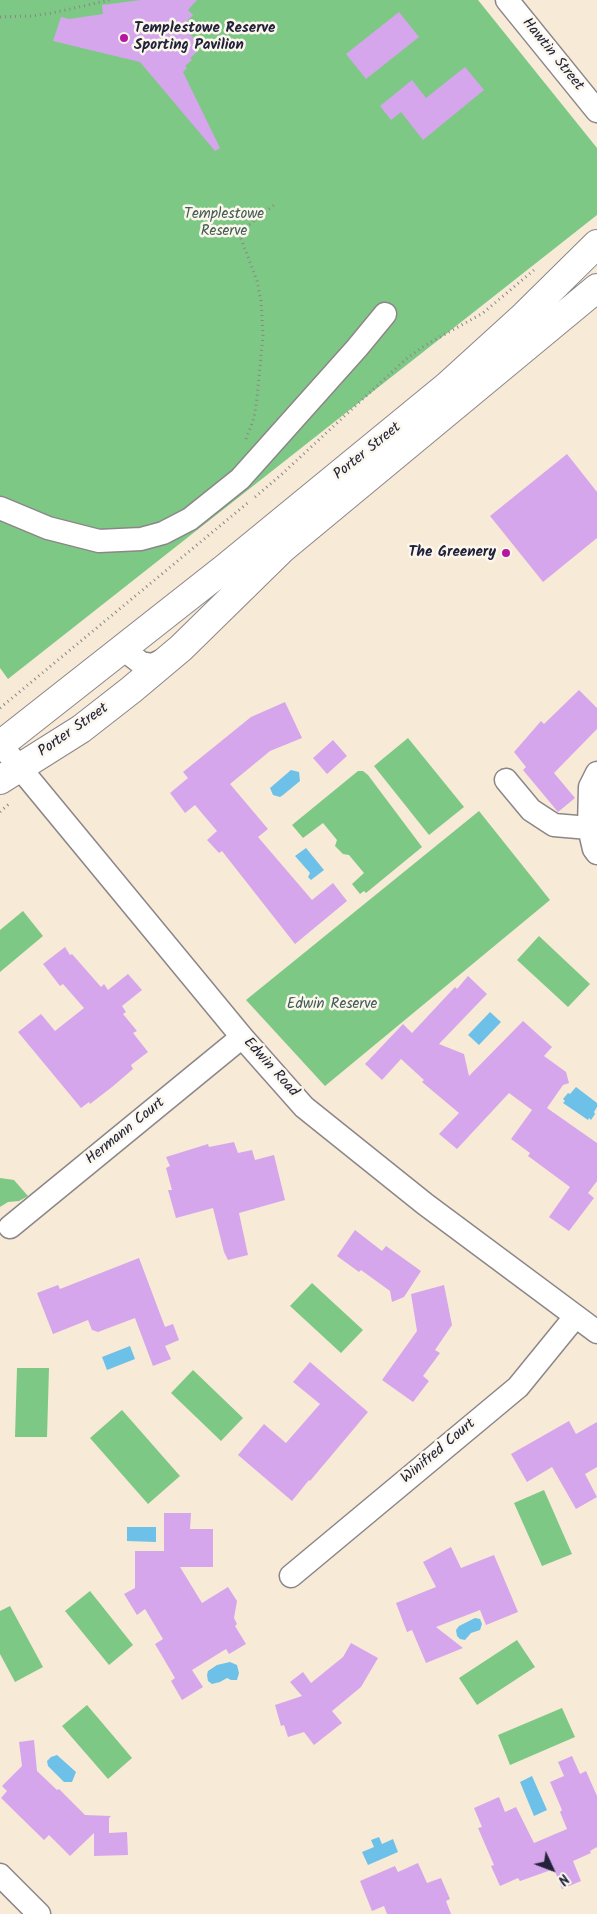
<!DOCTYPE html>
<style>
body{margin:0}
#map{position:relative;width:597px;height:1914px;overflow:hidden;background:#f7ead6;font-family:Kalam,sans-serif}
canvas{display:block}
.north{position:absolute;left:527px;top:1844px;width:50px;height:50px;-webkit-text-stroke:4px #fbf7ec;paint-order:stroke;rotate:133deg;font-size:14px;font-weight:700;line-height:20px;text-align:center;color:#22223b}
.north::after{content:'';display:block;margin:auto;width:18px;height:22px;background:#22223b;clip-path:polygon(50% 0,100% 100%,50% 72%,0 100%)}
</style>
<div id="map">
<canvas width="597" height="1914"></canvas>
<div class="north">N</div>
</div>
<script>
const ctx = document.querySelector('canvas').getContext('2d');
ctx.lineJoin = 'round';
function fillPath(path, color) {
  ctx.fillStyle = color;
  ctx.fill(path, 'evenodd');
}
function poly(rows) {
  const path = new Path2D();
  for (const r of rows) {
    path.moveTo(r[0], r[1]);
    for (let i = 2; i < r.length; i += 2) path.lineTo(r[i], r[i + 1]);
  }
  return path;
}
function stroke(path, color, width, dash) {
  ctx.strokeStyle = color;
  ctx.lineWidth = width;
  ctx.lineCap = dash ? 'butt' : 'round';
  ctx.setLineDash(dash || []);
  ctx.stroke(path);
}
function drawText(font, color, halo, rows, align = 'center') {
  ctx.font = font + ' Kalam,sans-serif';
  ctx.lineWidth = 5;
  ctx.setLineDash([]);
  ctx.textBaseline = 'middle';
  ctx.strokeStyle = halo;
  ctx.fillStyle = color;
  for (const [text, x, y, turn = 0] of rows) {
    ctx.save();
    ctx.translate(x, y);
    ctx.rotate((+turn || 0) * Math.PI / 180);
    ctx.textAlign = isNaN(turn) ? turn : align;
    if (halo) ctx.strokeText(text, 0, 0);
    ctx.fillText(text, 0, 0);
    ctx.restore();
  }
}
const green = poly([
 [0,0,478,0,597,148,597,215,8,679,0,668],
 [408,738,464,807,429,835,374,766],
 [358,771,363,771,368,775,422,847,366,893,364,891,360,894,352,884,364,873,349,855,343,854,335,846,337,840,323,823,303,838,292,825],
 [479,811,550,900,325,1086,246,1000],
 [23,911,43,936,0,972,0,930],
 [539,936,590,984,568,1007,517,960],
 [0,1178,14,1180,28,1196,19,1201,8,1202,0,1207],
 [312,1283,363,1330,341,1353,290,1306],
 [17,1368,49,1368,47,1437,15,1437],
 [193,1370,243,1418,221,1441,171,1393],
 [122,1410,180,1476,148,1504,90,1438],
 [544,1490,572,1554,542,1566,514,1503],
 [90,1591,133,1645,109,1665,65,1611],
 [10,1606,43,1667,15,1682,0,1654,0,1611],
 [517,1640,535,1667,477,1705,459,1678],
 [87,1705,132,1758,108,1779,62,1726],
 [562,1708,575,1737,510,1765,498,1735]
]);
const water = poly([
 [291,770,299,772,300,781,283,795,280,797,273,795,270,788],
 [306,848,324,870,311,880,308,877,310,873,295,856],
 [490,1012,501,1022,479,1045,468,1035],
 [576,1087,597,1103,597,1107,594,1112,595,1114,591,1120,589,1118,588,1120,563,1103,565,1101,563,1099,568,1093,570,1094],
 [130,1346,135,1359,107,1370,102,1357],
 [127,1527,156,1527,156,1542,127,1541],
 [475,1618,480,1619,482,1624,480,1630,471,1633,465,1640,460,1639,457,1636,456,1630,459,1626],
 [230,1662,237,1665,239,1673,237,1680,231,1680,227,1678,220,1682,212,1684,208,1681,207,1675,208,1671,217,1665],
 [57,1755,76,1772,72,1782,64,1782,48,1766,47,1761,51,1757],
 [532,1776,547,1810,534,1816,520,1782],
 [379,1837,382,1844,393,1839,398,1852,368,1865,362,1852,374,1847,371,1840]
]);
const building = poly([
 [141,0,197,0,188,10,193,15,186,22,194,28,189,34,197,40,192,46,197,52,190,58,192,60,185,66,187,68,183,72,220,148,215,151,140,62,53,41,61,17,69,19,103,14,102,5],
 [399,12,419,37,366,79,346,54],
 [465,67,484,90,423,140,401,112,391,120,380,106,412,80,426,98],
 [567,454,597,492,597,538,543,582,490,516],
 [579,690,597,708,597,729,554,773,575,798,558,812,523,770,526,767,514,752,541,721,544,724],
 [285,702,302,738,270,751,230,784,268,829,258,837,312,900,333,883,347,901,295,944,222,851,219,853,207,840,217,831,195,805,185,813,170,793,188,778,183,772,251,717],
 [333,740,347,756,327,774,313,758],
 [65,947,70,955,72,954,101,987,104,984,108,990,128,974,142,990,122,1006,126,1012,123,1014,137,1031,133,1033,148,1052,131,1065,133,1069,112,1087,90,1104,89,1102,81,1108,18,1032,41,1014,55,1031,84,1008,63,984,60,986,43,964],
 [468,976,487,994,439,1044,464,1054,469,1076,523,1021,552,1047,544,1056,566,1072,569,1083,563,1085,547,1108,597,1143,597,1181,588,1193,594,1198,569,1231,549,1217,570,1187,528,1156,530,1153,511,1139,532,1110,509,1093,457,1149,439,1134,459,1113,422,1082,424,1080,401,1059,382,1080,365,1064,403,1024,412,1033,455,987,457,989],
 [234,1142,238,1153,252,1150,255,1160,274,1155,285,1200,239,1213,248,1255,228,1260,224,1252,213,1208,176,1218,168,1190,172,1190,166,1168,170,1166,166,1157,208,1144,209,1147],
 [355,1230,382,1251,386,1246,421,1271,404,1297,392,1302,390,1291,361,1270,359,1272,337,1256],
 [139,1258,165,1327,173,1324,179,1340,165,1346,171,1359,153,1366,135,1318,98,1332,92,1330,88,1320,53,1334,37,1293,58,1285,60,1289],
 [444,1285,452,1325,435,1350,440,1353,423,1376,429,1381,413,1402,382,1380,417,1331,411,1294],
 [310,1362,368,1412,310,1481,309,1480,292,1501,238,1455,264,1424,286,1443,320,1404,293,1382],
 [569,1421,576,1434,597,1422,597,1467,585,1474,597,1497,576,1509,552,1467,527,1482,511,1454],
 [164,1513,191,1513,190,1529,213,1529,213,1567,180,1567,202,1603,228,1587,237,1601,234,1618,237,1624,235,1626,246,1644,229,1654,226,1649,192,1670,203,1687,182,1700,171,1681,175,1678,155,1644,163,1639,145,1609,137,1615,124,1594,135,1588,135,1551,164,1551],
 [451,1547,461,1568,494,1555,518,1612,486,1625,480,1610,436,1627,463,1648,426,1663,412,1630,407,1632,396,1603,436,1587,423,1562],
 [351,1643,378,1658,361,1687,332,1711,342,1723,314,1745,304,1732,288,1737,284,1725,281,1726,275,1705,302,1696,290,1682,303,1672,311,1683,343,1657],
 [34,1740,37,1771,57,1790,59,1789,85,1815,111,1816,109,1818,109,1833,127,1832,128,1855,94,1856,94,1833,70,1856,49,1835,44,1840,1,1798,7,1791,2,1786,22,1766,19,1742],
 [572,1756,580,1774,586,1771,597,1796,597,1847,590,1851,591,1853,573,1861,581,1881,562,1889,554,1869,520,1881,518,1878,500,1886,491,1866,494,1865,478,1828,482,1827,474,1808,499,1797,505,1812,516,1807,534,1843,567,1829,560,1812,562,1810,550,1782,564,1776,558,1762],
 [418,1863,427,1883,441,1878,450,1899,446,1901,451,1914,387,1914,384,1906,372,1911,360,1881,395,1866,398,1872]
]);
const path = poly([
 [0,17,32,16,52,13,110,0],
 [246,439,254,418,257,398,263,335,261,301,257,281,239,233,274,205],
 [255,497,282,474,406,359,424,346,483,313,534,270],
 [0,708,250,501],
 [0,812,11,802]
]);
const minor = poly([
 [507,0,597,111],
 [0,508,48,528,99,541,141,539,163,533,190,519,240,479,357,348,385,314],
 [127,647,132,656,141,663,152,665,168,658],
 [1,745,242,1037,304,1107,425,1204,597,1332],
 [597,773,590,787,589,828,594,849,597,853],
 [506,780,531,810,554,825,589,828],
 [10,1227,242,1037],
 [291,1576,518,1387,575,1317],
 [0,1875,39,1914]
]);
const major = poly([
 [0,745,225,568,447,386,525,315,597,244],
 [0,780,81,729,131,690,181,648,282,549,597,288]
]);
const markers = [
 [124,38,5,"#b5179e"],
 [506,553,5,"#b5179e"]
];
const poiNames = [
 ["Templestowe Reserve",134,29],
 ["Sporting Pavilion",134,46],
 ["The Greenery",496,553,"right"]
];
const streetNames = [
 ["Hawtin Street",552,55,51],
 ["Porter Street",368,452,-39],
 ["Porter Street",74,731,-35],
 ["Edwin Road",270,1068,48],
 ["Hermann Court",126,1132,-39],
 ["Winifred Court",439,1452,-40]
];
const parkNames = [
 ["Templestowe",224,215],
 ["Reserve",224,232],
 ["Edwin Reserve",332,1005]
];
fillPath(green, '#7ec885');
fillPath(water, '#6dc1e9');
fillPath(building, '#d6a6ec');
stroke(minor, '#8c8688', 25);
stroke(major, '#8c8688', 30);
stroke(path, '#8c8688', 3, [1, 4]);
stroke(minor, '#fff', 22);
stroke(major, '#fff', 28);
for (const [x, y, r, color] of markers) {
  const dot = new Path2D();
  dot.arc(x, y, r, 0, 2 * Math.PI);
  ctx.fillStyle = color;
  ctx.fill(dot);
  stroke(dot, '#fbf7ec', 2);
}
drawText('bold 15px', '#22223b', '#fbf7ec', poiNames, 'left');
drawText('15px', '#22223b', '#fbf7ec', streetNames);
drawText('15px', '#425c55', '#fbf7ec', parkNames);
</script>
